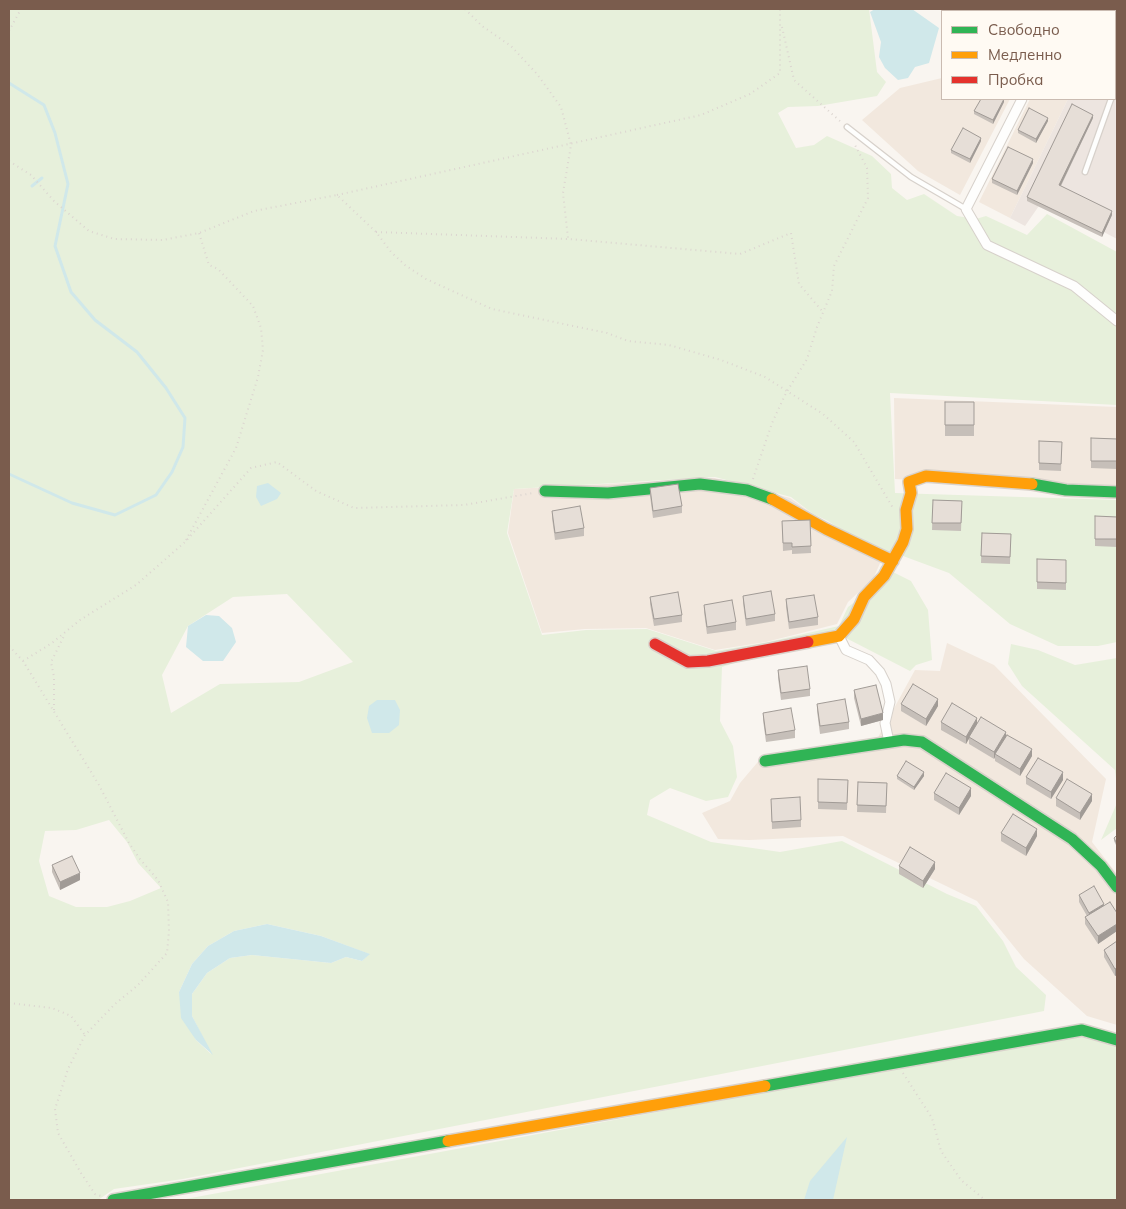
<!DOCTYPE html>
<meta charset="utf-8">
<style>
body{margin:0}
#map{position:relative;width:1126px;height:1209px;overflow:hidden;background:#f9f5f0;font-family:Mulish,sans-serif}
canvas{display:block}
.frame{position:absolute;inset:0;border:10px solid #7a5c4d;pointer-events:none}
.legend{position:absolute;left:941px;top:10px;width:175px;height:90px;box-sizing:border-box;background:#fffaf3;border:1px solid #cabbb1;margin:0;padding:6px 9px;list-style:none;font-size:15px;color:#7a5c4d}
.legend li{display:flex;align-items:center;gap:10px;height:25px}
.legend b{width:25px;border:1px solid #cabbb1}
</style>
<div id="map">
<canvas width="1126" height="1209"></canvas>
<div class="frame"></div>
<ul class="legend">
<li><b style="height:6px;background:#30b455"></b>Свободно</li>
<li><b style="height:6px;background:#ff9f0a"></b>Медленно</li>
<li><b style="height:6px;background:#e5322d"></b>Пробка</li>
</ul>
</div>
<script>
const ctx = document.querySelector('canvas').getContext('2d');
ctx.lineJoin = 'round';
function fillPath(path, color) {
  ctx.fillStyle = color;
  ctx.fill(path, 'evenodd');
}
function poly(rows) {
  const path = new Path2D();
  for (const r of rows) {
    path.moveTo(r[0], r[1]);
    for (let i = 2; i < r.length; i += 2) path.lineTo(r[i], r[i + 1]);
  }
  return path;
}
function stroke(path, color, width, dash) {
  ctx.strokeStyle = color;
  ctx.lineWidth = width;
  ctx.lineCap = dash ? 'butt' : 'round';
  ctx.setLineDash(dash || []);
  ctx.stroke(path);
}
const residential = poly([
 [942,78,942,99,1010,99,960,195,918,171,862,120,900,88],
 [1030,99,1068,99,1010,218,979,202],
 [894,398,1117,407,1117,490,895,479],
 [715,478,790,498,881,561,873,579,848,602,837,624,766,642,715,650,646,628,585,629,542,633,508,533,514,489],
 [947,643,994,665,1106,779,1092,842,1117,874,1117,1025,1087,1016,1024,959,977,901,843,836,749,840,718,839,702,813,730,801,740,783,762,757,876,741,915,670,940,671]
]);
const industrial = poly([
 [1113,9,1117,9,1117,239,1043,200,1025,226,1010,218,1068,99,1115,99,1115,11,1112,11]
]);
const green = poly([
 [9,9,869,9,877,72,886,82,877,96,818,106,788,107,778,113,796,148,814,145,827,136,872,156,891,174,892,188,907,200,924,194,957,216,976,219,986,216,1027,235,1047,214,1117,252,1117,405,890,393,895,493,1117,500,1117,642,1098,646,1058,646,1010,624,949,573,903,556,881,557,828,521,813,514,791,497,715,477,514,489,507,533,542,635,586,630,647,629,716,651,768,642,839,626,848,607,873,588,881,566,911,581,928,610,932,660,916,665,910,671,844,637,785,647,722,667,720,721,733,746,737,777,728,797,706,801,670,788,650,800,647,815,711,842,780,852,842,841,947,894,976,906,1003,941,1016,967,1046,995,1044,1011,183,1179,114,1189,98,1200,9,1200],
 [287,594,353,662,299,682,220,684,171,713,162,675,188,626,233,597],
 [109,820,127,842,138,863,161,888,130,901,107,907,76,907,49,896,39,861,45,831,76,830],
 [267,924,321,936,369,954,362,961,346,957,331,963,252,955,230,958,207,973,192,994,192,1016,211,1054,196,1040,179,992,192,964,208,946,234,931],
 [1011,644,1038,650,1075,665,1117,658,1117,787,1115,770,1022,686,1008,664],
 [1117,803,1117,828,1101,840],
 [1080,1034,1117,1044,1117,1200,180,1200]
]);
const water = poly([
 [875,9,912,9,939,28,929,63,915,67,908,78,898,80,885,68,879,57,881,42,870,12],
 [268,483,281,493,277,499,261,506,256,497,257,486],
 [206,615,219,616,232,628,236,642,223,661,203,661,186,647,188,626],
 [377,700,395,700,400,710,399,725,389,733,372,733,367,718,369,706],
 [267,924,321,936,370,954,362,961,346,957,331,963,252,955,230,958,207,973,192,994,192,1016,213,1055,196,1040,181,1018,179,992,192,964,208,946,234,931],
 [847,1137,833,1200,804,1200,810,1181]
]);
const stream = poly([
 [32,186,42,178],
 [9,474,72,503,115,515,156,495,172,472,183,447,185,418,166,388,137,352,95,320,71,292,55,246,68,184,55,133,44,105,9,83]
]);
const path = poly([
 [465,9,482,26,511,46,537,74,561,107,571,145,563,193,568,238],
 [782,27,794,80,841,122],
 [9,31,21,9],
 [9,161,31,175,54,201,89,231,114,239,163,240,199,233,254,211,337,195,376,232,391,252,405,265,426,279,492,309,607,333,628,341,669,345,721,360,765,377,823,414,854,442,893,508],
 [337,195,701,115,750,94,780,73,780,9],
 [376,232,569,239,740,254,791,233,799,284,823,312],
 [753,479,772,423,786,393,807,359,817,327,832,291,834,266,868,198,867,168,855,145],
 [186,540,236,448,258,377,263,350,261,328,253,306,218,269,209,265,199,233],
 [9,646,23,661,99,785,129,843,140,859,158,880,168,902,169,931,167,953,138,985,115,1004,85,1035,68,1069,55,1109,58,1133,81,1173,95,1194,101,1196],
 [23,661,52,643,80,620,136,585,185,542,251,468,277,462,316,491,354,508,464,505,533,493],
 [54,710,54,677,51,662,65,634],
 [9,1003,52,1008,71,1016,85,1035],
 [903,1073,932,1118,941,1151,961,1180,985,1200]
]);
const lane = poly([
 [1115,89,1117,85],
 [847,127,911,177,966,209],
 [1085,172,1111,99]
]);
const street = poly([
 [1066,11,1067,9],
 [1022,99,966,209,987,245,1074,286,1117,321],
 [839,636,846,650,869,660,880,672,886,684,890,702,885,723,889,742]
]);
const fast = poly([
 [1032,484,1066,490,1117,492],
 [545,491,608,493,700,484,747,490,772,499],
 [765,761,904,740,922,742,1072,839,1101,866,1117,887],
 [765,1086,1082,1030,1117,1040],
 [113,1200,448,1141]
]);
const slow = poly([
 [772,499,826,529,893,561],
 [808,642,839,636,854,619,864,597,884,576,903,542,907,529,906,510,911,493,909,482,926,476,1032,484],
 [448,1141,765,1086]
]);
const jam = poly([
 [655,644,688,662,708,661,808,642]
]);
const wall = poly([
 [1117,9,1117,29,1115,27,1115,11],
 [1004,102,993,124,974,114,974,111],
 [1093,118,1061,186,1112,215,1102,237,1027,201,1027,197],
 [1048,121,1036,143,1018,133,1018,130],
 [981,141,970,163,951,153,951,150],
 [1033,163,1017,195,992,183,992,179],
 [945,402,974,402,974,436,945,436],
 [1091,438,1117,439,1117,469,1091,468],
 [1039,441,1062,442,1061,471,1039,470],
 [650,488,682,506,682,513,653,518,650,496],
 [933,500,962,501,961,531,932,530],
 [552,511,584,528,584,536,555,540,552,518],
 [1095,516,1117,517,1117,547,1095,546],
 [810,520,811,553,792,554,792,550,783,551,782,521],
 [982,533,1011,534,1010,564,981,563],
 [1066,560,1066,590,1037,589,1037,582],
 [743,596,775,614,775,621,746,626,743,603],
 [650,597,682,615,682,622,654,626,650,604],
 [786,599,818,617,818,625,789,629,786,607],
 [704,605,736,622,736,630,707,634,704,612],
 [778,670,810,689,810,696,781,700,778,678],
 [854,690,883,720,861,726,854,698],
 [817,704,849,722,849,729,820,734,817,711],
 [901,704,938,706,926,726,901,711],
 [763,713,795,730,795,738,766,742,763,720],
 [941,722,977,724,1006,737,1032,756,1020,776,995,761,995,757,994,759,969,744,969,738,966,744,941,730],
 [897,776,924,776,914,790,897,779],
 [1026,777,1063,780,1051,799,1026,784],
 [818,779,848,780,847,810,818,809],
 [858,782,887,783,886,813,857,812],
 [934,793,971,796,959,815,934,800],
 [1056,798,1092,801,1080,820,1056,806],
 [771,799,801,820,801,827,772,829],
 [1001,833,1037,836,1026,856,1001,841],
 [1117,835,1117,847,1114,841,1114,838],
 [52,865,80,880,60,890,52,872],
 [899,866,935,869,923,888,899,874],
 [1079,895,1104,905,1117,913,1117,931,1098,944,1085,924,1085,917,1087,916,1079,902],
 [1117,941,1117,975,1115,976,1104,957,1104,950]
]);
const shadedWall = poly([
 [1004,99,1004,102,993,124,993,120],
 [1093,115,1093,118,1059,189,1059,185],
 [1048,118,1048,121,1036,143,1036,139],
 [981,138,981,141,970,163,970,159],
 [1033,159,1033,163,1017,195,1017,191],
 [1112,211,1112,215,1102,237,1102,233],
 [938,699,938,706,926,726,926,719],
 [883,713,883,720,861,726,861,719],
 [977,718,977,725,966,744,966,737],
 [1006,732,1006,740,995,754,995,757,994,759,994,752],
 [1032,749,1032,756,1020,776,1020,769],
 [924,772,924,776,914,790,914,787],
 [1063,772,1063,780,1051,799,1051,792],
 [971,788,971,796,959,815,959,808],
 [1092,794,1092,801,1080,820,1080,813],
 [1037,829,1037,836,1026,856,1026,848],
 [935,862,935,869,923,888,923,881],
 [80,873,80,880,60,890,60,882],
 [1104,904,1104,911,1089,920,1089,913],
 [1117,924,1117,931,1098,944,1098,936],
 [1117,968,1117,975,1115,976,1115,969]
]);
const building = poly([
 [1033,9,1056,9,1055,11,1031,11,1033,9],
 [1081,9,1104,9,1103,11,1080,11,1081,9],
 [1116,9,1117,9,1117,25,1115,24,1115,11,1116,9],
 [981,99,1004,99,993,120,974,111,981,99],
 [1072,104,1093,115,1059,185,1112,211,1102,233,1027,197,1072,104],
 [1029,108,1048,118,1036,139,1018,130,1029,108],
 [963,128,981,138,970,159,951,150,963,128],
 [1008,147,1033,159,1017,191,992,179,1008,147],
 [945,402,974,402,974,425,945,425,945,402],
 [1091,438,1117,439,1117,461,1091,461,1091,438],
 [1039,441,1062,442,1061,464,1039,463,1039,441],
 [678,484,682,506,653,511,650,488,678,484],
 [933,500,962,501,961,523,932,523,933,500],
 [580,506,584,528,555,533,552,511,580,506],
 [1095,516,1117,517,1117,539,1095,539,1095,516],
 [810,520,811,546,792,547,792,543,783,543,782,521,810,520],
 [982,533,1011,534,1010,557,981,556,982,533],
 [1037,559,1066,560,1066,583,1037,582,1037,559],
 [771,591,775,614,746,619,743,596,771,591],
 [678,592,682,615,654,619,650,597,678,592],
 [814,595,818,617,789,622,786,599,814,595],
 [732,600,736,622,707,627,704,605,732,600],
 [807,666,810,689,781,693,778,670,807,666],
 [913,684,938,699,926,719,901,704,913,684],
 [876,685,883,713,861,719,854,690,876,685],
 [845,699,849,722,820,726,817,704,845,699],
 [952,703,977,718,966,737,941,722,952,703],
 [791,708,795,730,766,735,763,713,791,708],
 [981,717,1006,732,994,752,969,737,981,717],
 [1007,735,1032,749,1020,769,995,754,1007,735],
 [1038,758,1063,772,1051,792,1026,777,1038,758],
 [906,761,924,772,914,787,897,776,906,761],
 [946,773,971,788,959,808,934,793,946,773],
 [818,779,848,780,847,803,818,802,818,779],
 [1067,779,1092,794,1080,813,1056,798,1067,779],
 [858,782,887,783,886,806,857,805,858,782],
 [800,797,801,820,772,822,771,799,800,797],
 [1013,814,1037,829,1026,848,1001,833,1013,814],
 [1117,835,1117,844,1114,838,1117,835],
 [910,847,935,862,923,881,899,866,910,847],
 [72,856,80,873,60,882,52,865,72,856],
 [1094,886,1104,904,1089,913,1079,895,1094,886],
 [1110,902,1117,913,1117,924,1098,936,1085,917,1110,902],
 [1117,941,1117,968,1115,969,1104,950,1117,941]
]);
fillPath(residential, '#f2e8de');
fillPath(industrial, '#ede5e0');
fillPath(green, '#e7f0db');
fillPath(water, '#d0e8ea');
stroke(stream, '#d0e8ea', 3);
stroke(lane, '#d7d1cb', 7);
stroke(street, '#d7d1cb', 11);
stroke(fast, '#d9d2cb', 14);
stroke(slow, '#d9d2cb', 14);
stroke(jam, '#d9d2cb', 14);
stroke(path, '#dcd5d0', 2, [1, 4]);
stroke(lane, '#fefefd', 4.5);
stroke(street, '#fefefd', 9);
stroke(fast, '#30b455', 11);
stroke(slow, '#ff9f0a', 11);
stroke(jam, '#e5322d', 11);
fillPath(wall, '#c6bfb9');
fillPath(shadedWall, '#a19b96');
fillPath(building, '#e6ded7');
stroke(building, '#a19b96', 1);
</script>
